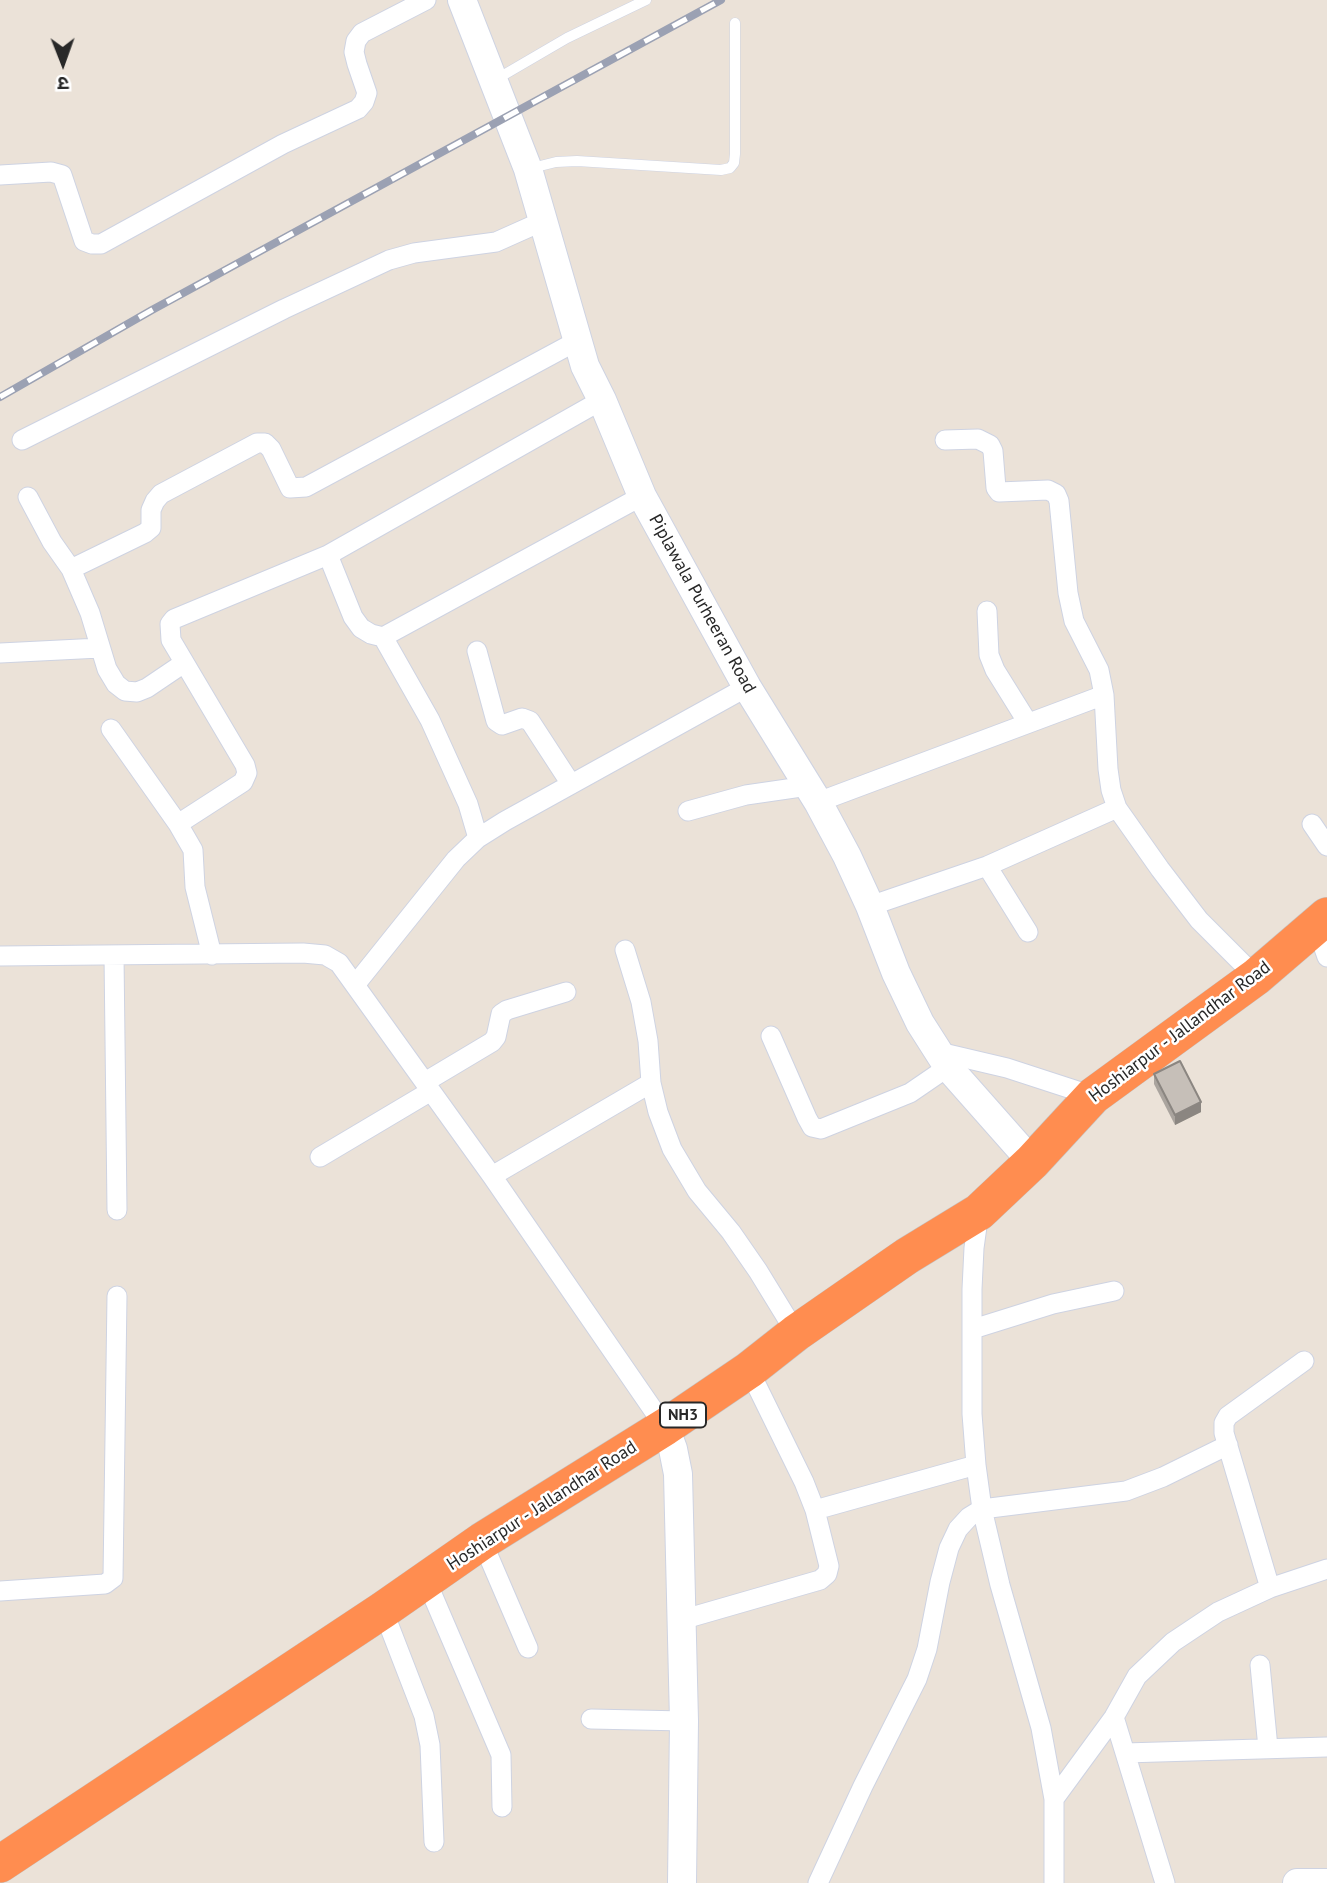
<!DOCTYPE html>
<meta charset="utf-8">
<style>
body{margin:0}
#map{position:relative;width:1327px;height:1883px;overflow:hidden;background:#ebe2d8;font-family:"PT Sans","Noto Sans Devanagari",sans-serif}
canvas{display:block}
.north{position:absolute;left:28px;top:28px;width:70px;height:70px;-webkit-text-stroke:5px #fff;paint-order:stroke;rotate:179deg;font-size:19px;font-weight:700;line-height:28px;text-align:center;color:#282828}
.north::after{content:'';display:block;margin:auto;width:24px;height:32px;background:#282828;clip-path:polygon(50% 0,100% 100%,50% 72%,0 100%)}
</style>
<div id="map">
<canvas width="1327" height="1883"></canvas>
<div class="north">उ</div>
</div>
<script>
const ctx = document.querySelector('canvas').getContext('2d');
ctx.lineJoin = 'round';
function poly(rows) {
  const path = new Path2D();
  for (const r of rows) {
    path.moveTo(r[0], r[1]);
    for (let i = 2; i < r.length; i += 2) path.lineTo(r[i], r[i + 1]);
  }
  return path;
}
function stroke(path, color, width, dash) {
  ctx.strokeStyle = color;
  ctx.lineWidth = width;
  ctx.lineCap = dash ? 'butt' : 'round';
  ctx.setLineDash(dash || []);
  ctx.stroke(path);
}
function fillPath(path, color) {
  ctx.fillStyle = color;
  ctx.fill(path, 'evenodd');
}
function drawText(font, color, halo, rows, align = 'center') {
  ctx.font = font + ' "PT Sans",sans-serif';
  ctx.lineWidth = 5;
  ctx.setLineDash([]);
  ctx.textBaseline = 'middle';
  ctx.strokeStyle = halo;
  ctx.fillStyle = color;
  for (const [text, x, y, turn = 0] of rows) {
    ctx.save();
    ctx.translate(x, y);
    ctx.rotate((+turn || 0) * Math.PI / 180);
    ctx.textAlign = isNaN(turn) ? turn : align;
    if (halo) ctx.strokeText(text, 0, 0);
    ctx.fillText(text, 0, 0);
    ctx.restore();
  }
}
const lane = poly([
 [495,80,567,38,646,0],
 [532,168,556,162,577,161,721,170,730,168,734,163,735,154,735,23]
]);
const street = poly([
 [0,175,51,172,62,175,84,241,92,244,101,244,283,144,358,109,364,102,367,93,357,64,354,52,356,41,362,33,426,0],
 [22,440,284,309,389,260,414,253,496,242,543,221],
 [945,440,978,439,990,445,993,451,996,488,999,492,1048,490,1056,494,1059,501,1068,593,1074,621,1099,670,1104,695,1108,769,1111,790,1117,808,1160,869,1199,920,1256,977],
 [28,497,52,542,71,569,90,613,107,669,116,684,125,691,137,692,147,688,184,663],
 [328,555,353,617,361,628,371,634,383,637,642,496],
 [71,569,145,533,151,528,151,510,155,501,161,494,257,443,265,443,271,449,290,488,306,487,577,341],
 [987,611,989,655,995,670,1028,723],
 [383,637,430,720,468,804,478,838],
 [477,651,496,721,502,725,522,718,530,721,571,784],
 [0,653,100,648],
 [111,729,178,824,193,850,195,887,212,955],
 [818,802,1104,695],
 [688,811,746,795,808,786],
 [178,824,243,782,247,773,245,765,171,640,170,624,174,619,328,555,602,400],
 [1312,824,1327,846],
 [987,866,1028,932],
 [870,906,987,866,1117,808],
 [1316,925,1327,957],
 [625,950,641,1002,648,1041,651,1083,658,1112,672,1149,697,1191,731,1232,758,1271,796,1333],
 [114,955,117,1210],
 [0,956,303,953,325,955,339,963,492,1176,665,1427],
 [355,985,456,859,478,838,505,821,747,687],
 [771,1036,807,1118,812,1127,821,1129,910,1093,948,1067],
 [939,1052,1007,1068,1093,1096],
 [425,1082,492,1042,496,1037,501,1014,507,1010,566,992],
 [320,1157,431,1091],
 [492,1176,651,1083],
 [979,1212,974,1248,972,1289,972,1414,976,1465,982,1509,1000,1585,1041,1728,1054,1799,1054,1883],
 [973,1329,1053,1304,1114,1291],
 [815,1510,976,1465],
 [482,1541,528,1648],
 [426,1580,501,1755,502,1807],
 [1270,1588,1224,1433,1224,1423,1228,1416,1304,1361],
 [0,1591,105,1584,113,1578,117,1296],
 [383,1610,424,1716,430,1745,434,1842],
 [681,1620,820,1580,827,1574,829,1566,815,1510,804,1482,749,1370],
 [1260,1665,1268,1748],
 [1114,1717,1165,1883],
 [591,1719,684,1721],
 [1125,1753,1327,1747],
 [1054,1799,1114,1717,1137,1676,1173,1642,1218,1612,1270,1588,1327,1569],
 [818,1883,863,1786,917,1679,927,1649,940,1582,949,1548,958,1529,969,1517,982,1509,1126,1491,1163,1477,1228,1445]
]);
const secondary = poly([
 [462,0,528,169,585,366,602,400,642,496,747,687,818,802,847,856,870,906,896,973,920,1023,948,1067,1032,1162],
 [665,1427,673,1449,678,1474,684,1721,682,1883],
 [1297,1883,1327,1883]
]);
const highway = poly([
 [0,1864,383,1610,482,1541,665,1427,749,1370,796,1333,907,1256,979,1212,1032,1162,1093,1096,1256,977,1327,916]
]);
const rail = poly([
 [0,397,152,310,721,0]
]);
const wall = poly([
 [1154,1074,1201,1112,1175,1125,1154,1084]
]);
const shadedWall = poly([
 [1201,1102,1201,1112,1175,1125,1175,1115]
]);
const building = poly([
 [1180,1061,1201,1102,1175,1115,1154,1074,1180,1061]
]);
const shields = [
 [683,1415,46]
];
const shieldNames = [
 ["NH3",683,1415]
];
const streetNames = [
 ["Piplawala Purheeran Road",702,604,61],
 ["Hoshiarpur - Jallandhar Road",1180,1032,-37],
 ["Hoshiarpur - Jallandhar Road",542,1506,-33]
];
stroke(lane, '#ced3e2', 11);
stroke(street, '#ced3e2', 21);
stroke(secondary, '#ced3e2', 30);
stroke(highway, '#c3c3c3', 38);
stroke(lane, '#fff', 10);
stroke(street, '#fff', 19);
stroke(secondary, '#fff', 28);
stroke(highway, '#ff8d50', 37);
stroke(rail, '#9ba1b3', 8);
stroke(rail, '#fff', 5, [16]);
fillPath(wall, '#aaa49e');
fillPath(shadedWall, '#8b8681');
fillPath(building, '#c6bfb8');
stroke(building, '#8b8681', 2);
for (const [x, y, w] of shields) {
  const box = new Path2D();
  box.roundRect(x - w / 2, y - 12.5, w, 25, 5);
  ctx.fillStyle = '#fff';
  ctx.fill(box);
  stroke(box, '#282828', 2);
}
drawText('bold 16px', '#282828', null, shieldNames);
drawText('18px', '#282828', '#fff', streetNames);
</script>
